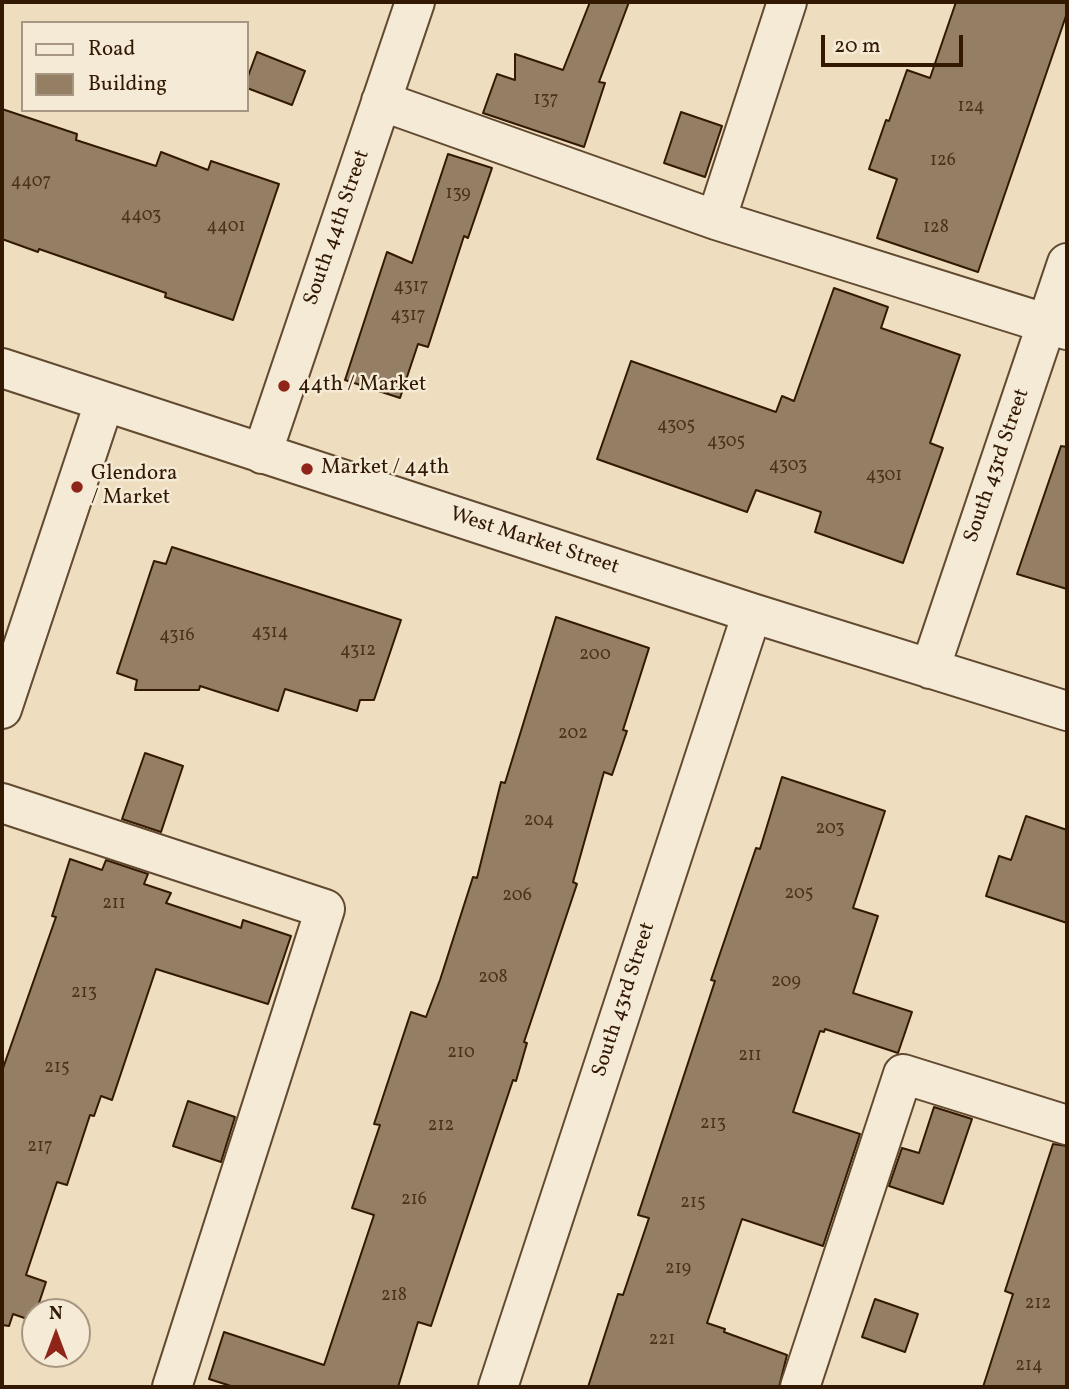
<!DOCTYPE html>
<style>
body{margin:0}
#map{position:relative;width:1069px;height:1389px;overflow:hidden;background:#eedebf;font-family:Vollkorn,serif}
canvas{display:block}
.frame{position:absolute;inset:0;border:4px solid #331902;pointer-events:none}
.legend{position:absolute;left:21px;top:21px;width:228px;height:91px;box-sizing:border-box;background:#f4ead5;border:2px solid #a79681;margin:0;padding:9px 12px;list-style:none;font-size:21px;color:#331902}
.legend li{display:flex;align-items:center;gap:14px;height:35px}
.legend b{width:35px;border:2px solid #a79681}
.north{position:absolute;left:21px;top:1298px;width:70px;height:70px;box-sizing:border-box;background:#f4ead5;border:2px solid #a79681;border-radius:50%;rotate:0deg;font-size:19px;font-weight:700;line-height:28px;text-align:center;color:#331902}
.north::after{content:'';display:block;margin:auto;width:24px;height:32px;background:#8f2418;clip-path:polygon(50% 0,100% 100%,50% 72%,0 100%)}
.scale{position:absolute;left:821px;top:35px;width:142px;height:32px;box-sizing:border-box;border:4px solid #331902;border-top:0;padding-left:9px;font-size:21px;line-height:24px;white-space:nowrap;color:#331902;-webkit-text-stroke:5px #f4ead5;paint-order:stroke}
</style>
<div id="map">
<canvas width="1069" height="1389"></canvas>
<div class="frame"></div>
<ul class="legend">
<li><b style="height:9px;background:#f4ead5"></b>Road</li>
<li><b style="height:19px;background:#947f64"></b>Building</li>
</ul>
<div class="north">N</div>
<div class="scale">20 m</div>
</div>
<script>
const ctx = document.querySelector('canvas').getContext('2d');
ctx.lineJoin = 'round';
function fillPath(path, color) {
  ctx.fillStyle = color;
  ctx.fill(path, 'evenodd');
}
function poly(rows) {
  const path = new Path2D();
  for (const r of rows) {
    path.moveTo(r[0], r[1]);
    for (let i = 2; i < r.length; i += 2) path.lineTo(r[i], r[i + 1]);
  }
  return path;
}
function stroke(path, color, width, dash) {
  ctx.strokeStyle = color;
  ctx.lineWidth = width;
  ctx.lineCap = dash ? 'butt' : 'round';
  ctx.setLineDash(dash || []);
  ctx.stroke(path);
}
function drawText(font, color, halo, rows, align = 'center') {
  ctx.font = font + ' Vollkorn,serif';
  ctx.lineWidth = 5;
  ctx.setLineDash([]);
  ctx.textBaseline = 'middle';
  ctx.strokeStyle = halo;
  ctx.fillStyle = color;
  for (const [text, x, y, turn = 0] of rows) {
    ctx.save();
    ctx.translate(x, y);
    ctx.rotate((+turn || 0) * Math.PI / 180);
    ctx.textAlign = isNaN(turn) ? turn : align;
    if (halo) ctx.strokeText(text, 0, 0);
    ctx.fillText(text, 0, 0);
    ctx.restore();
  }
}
const building = poly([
 [590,2,629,2,599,82,605,83,584,147,483,113,497,74,515,80,515,54,563,70,590,2],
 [956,2,1067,2,1067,13,978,272,877,238,897,179,869,169,886,120,889,121,907,70,930,78,956,2],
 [257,52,305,71,292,105,247,88,247,79,257,52],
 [2,109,77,134,76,140,156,166,161,152,208,170,211,161,279,184,233,320,165,297,166,293,114,275,39,249,38,252,2,239,2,109],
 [681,112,722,126,705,177,664,163,681,112],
 [448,154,492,168,468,238,464,236,428,347,418,344,400,398,345,380,387,252,412,263,448,154],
 [834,288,888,307,881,328,960,355,930,443,943,448,903,563,815,532,821,512,756,490,747,512,597,459,631,361,776,412,782,396,794,401,834,288],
 [1061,446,1067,447,1067,589,1017,574,1061,446],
 [172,547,401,620,374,700,360,700,357,711,285,689,278,711,200,686,199,690,135,690,137,680,117,673,154,561,166,564,172,547],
 [556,617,649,648,623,730,627,731,612,775,604,772,573,882,577,884,524,1042,527,1043,516,1081,513,1080,431,1326,418,1322,398,1387,234,1387,209,1379,224,1332,324,1365,374,1215,352,1208,380,1125,374,1124,411,1012,426,1017,440,980,473,877,477,878,501,782,505,783,556,617],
 [145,753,183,766,161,832,122,819,145,753],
 [782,777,885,811,853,908,878,916,853,993,912,1012,898,1053,825,1029,824,1032,820,1031,793,1112,860,1134,823,1246,742,1219,707,1323,725,1329,724,1332,787,1355,779,1387,588,1387,618,1294,623,1295,649,1218,638,1215,715,981,711,980,756,848,760,849,782,777],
 [1026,816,1067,830,1067,923,986,896,999,856,1011,860,1026,816],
 [70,859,102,870,106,860,148,874,144,884,171,893,166,903,241,928,243,920,291,936,268,1004,156,969,112,1100,101,1096,94,1116,90,1115,67,1185,57,1182,26,1275,46,1282,33,1321,13,1314,9,1326,2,1325,2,1071,56,917,52,916,70,859],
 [188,1101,235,1117,221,1162,173,1146,188,1101],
 [934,1107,972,1119,943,1204,889,1186,902,1148,919,1153,934,1107],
 [1053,1144,1067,1146,1067,1387,983,1387,1013,1294,1005,1291,1053,1144],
 [875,1299,918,1314,905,1352,862,1337,875,1299]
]);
const minor = poly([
 [787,2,716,220,1067,330],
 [381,101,716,220],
 [2,368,752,613,1067,711],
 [262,454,415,2],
 [930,669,1067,263],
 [2,709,104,403],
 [2,803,325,909,172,1387],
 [498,1387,752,613],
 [800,1387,903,1074,1067,1125]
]);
const markers = [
 [284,386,7,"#8f2418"],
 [307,469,7,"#8f2418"],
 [77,487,7,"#8f2418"]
];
const numberNames = [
 ["137",546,101],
 ["124",971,108],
 ["126",943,162],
 ["4407",31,183],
 ["139",458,195],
 ["4403",141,217],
 ["4401",226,228],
 ["128",936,229],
 ["4317",411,288],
 ["4317",408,317],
 ["4305",676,427],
 ["4305",726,443],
 ["4303",788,467],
 ["4301",884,477],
 ["4314",270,634],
 ["4316",177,637],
 ["4312",358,652],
 ["200",595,656],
 ["202",573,735],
 ["204",539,822],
 ["203",830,830],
 ["205",799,895],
 ["206",517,897],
 ["211",114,905],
 ["208",493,979],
 ["209",786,983],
 ["213",84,994],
 ["210",461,1054],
 ["211",750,1057],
 ["215",57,1069],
 ["213",713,1125],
 ["212",441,1127],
 ["217",40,1148],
 ["216",414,1201],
 ["215",693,1204],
 ["219",678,1270],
 ["218",394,1297],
 ["212",1038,1305],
 ["221",662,1341],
 ["214",1029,1367]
];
const streetNames = [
 ["South 44th Street",338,228,-71],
 ["South 43rd Street",998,466,-71],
 ["West Market Street",534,542,18],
 ["South 43rd Street",625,1000,-72]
];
const poiNames = [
 ["44th / Market",298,386],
 ["Market / 44th",321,469],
 ["Glendora",91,475],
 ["/ Market",91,499]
];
fillPath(building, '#947f64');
stroke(building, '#331902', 2);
stroke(minor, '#624a31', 42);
stroke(minor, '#f4ead5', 38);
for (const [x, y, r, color] of markers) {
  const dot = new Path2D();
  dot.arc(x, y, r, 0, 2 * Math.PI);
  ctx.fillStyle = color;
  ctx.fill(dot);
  stroke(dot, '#f4ead5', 2.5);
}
drawText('18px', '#4b321a', null, numberNames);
drawText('21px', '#331902', '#f4ead5', streetNames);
drawText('21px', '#331902', '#f4ead5', poiNames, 'left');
</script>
